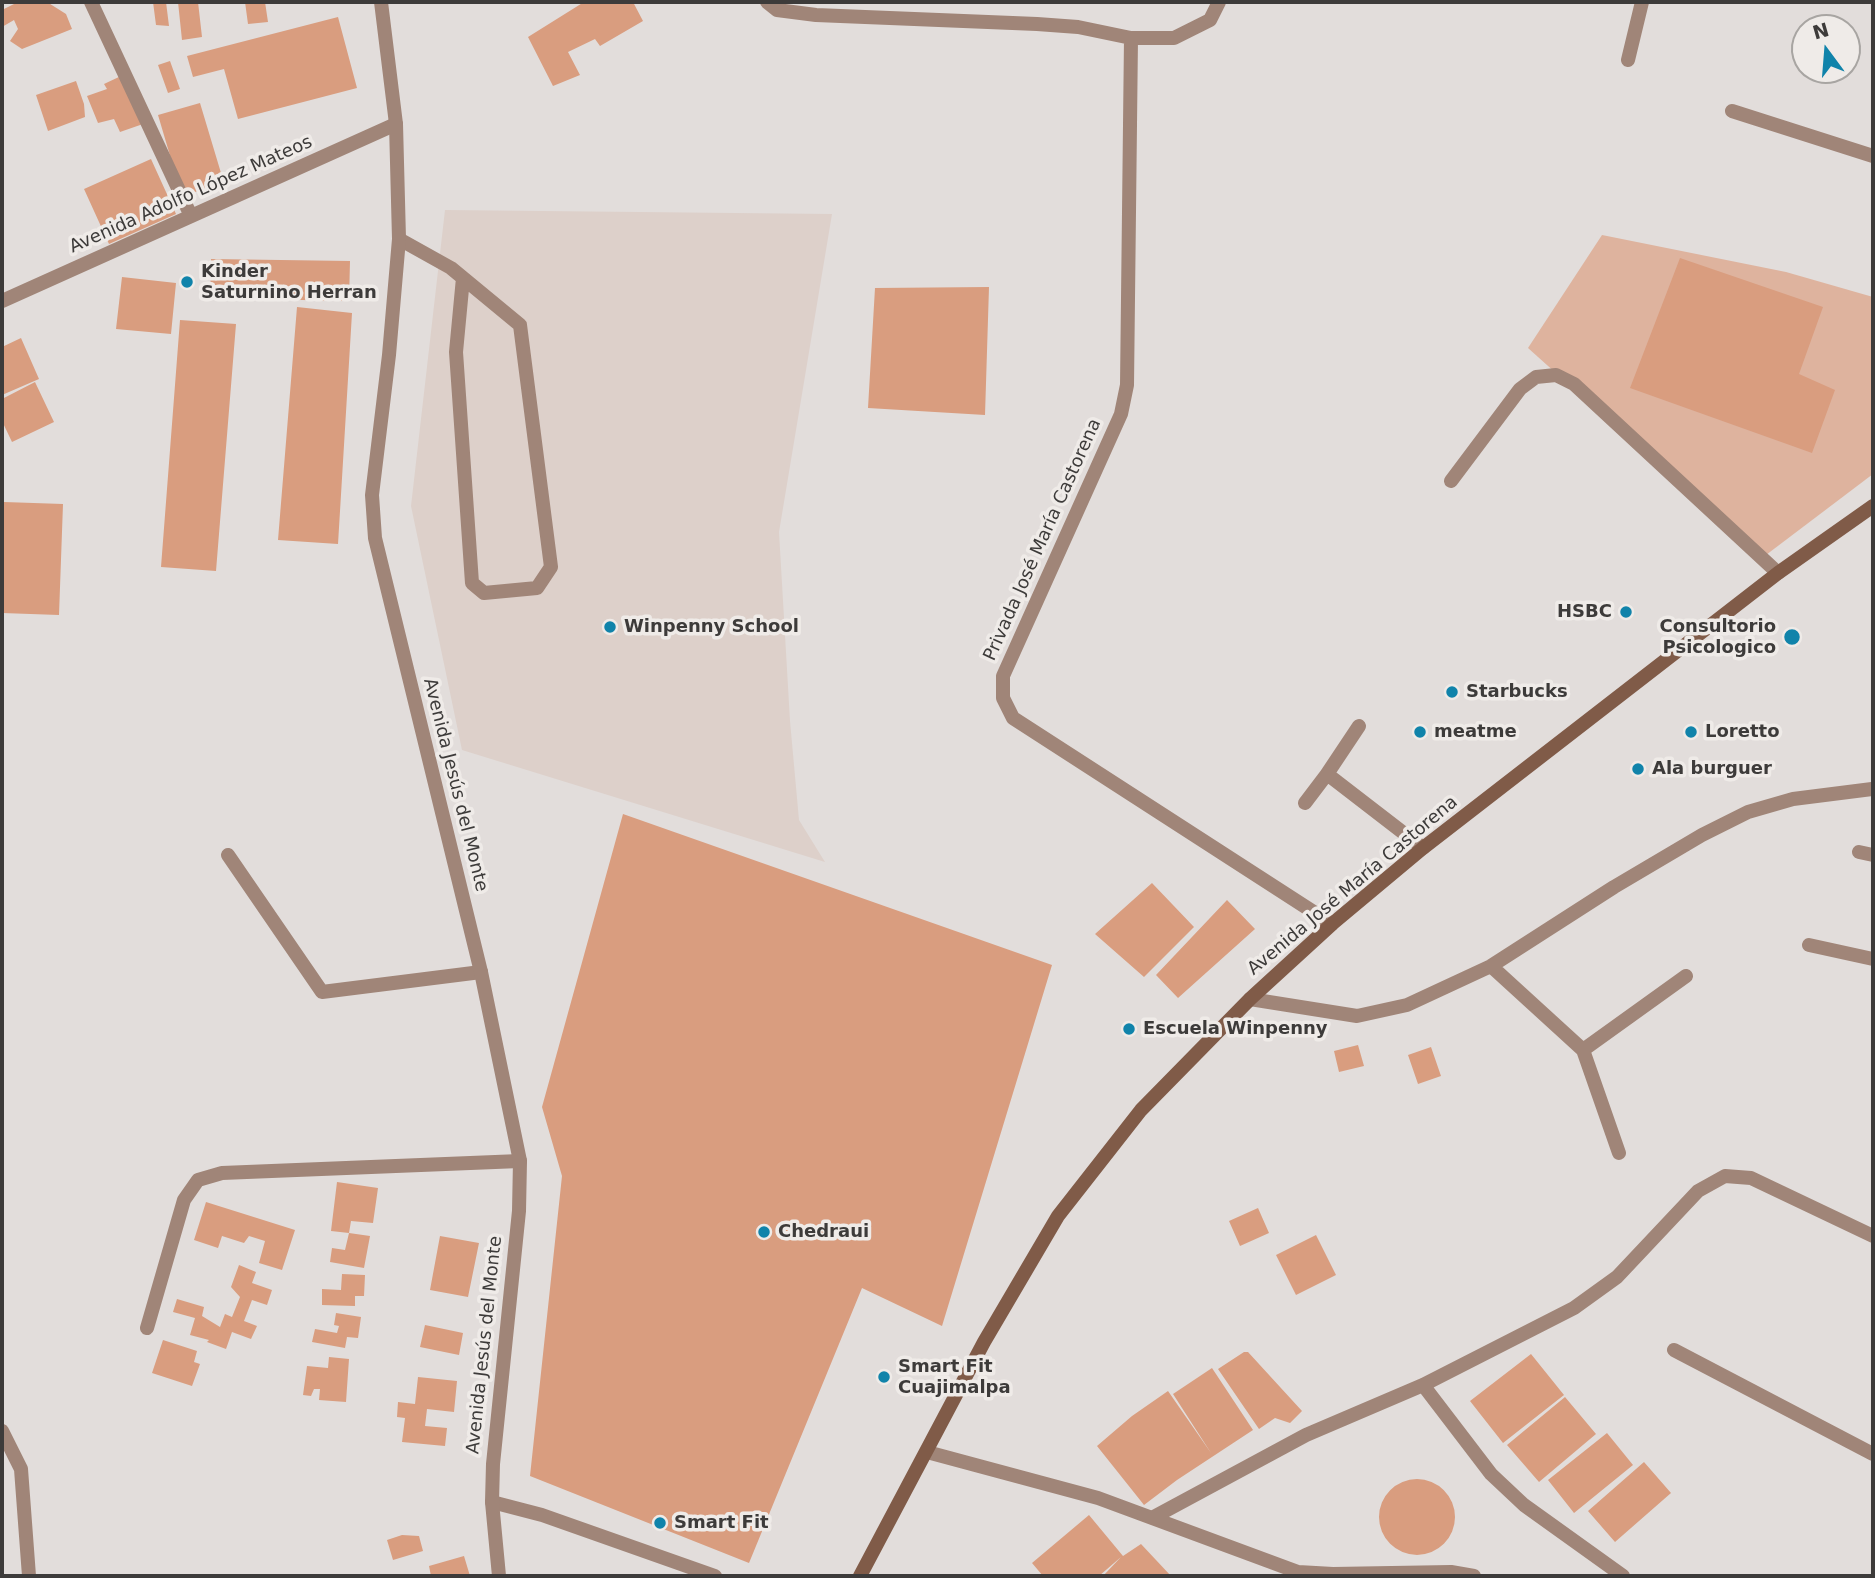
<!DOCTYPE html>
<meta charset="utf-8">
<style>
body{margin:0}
#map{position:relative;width:1875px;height:1578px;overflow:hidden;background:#e2dddb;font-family:"DejaVu Sans",sans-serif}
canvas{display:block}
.frame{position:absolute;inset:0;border:4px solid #3d3b3a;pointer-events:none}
.north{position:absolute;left:1791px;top:14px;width:70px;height:70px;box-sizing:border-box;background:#efebe8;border:2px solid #a8a5a2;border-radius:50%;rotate:344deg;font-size:19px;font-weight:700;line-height:28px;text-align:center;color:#3d3b3a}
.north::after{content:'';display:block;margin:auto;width:24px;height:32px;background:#1083aa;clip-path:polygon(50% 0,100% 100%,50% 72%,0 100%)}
</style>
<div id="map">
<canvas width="1875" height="1578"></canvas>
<div class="frame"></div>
<div class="north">N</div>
</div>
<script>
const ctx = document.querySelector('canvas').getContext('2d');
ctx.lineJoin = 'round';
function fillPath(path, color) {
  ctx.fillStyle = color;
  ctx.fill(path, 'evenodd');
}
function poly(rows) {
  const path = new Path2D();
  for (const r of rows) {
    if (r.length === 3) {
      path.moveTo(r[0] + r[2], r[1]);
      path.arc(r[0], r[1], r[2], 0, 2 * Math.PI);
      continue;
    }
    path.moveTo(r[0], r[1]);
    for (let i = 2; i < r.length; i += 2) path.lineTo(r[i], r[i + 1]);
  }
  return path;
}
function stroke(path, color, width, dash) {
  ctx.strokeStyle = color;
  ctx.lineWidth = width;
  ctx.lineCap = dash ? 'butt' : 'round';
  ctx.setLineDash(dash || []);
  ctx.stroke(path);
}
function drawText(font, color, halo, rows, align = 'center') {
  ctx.font = font + ' "DejaVu Sans",sans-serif';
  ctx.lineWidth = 7;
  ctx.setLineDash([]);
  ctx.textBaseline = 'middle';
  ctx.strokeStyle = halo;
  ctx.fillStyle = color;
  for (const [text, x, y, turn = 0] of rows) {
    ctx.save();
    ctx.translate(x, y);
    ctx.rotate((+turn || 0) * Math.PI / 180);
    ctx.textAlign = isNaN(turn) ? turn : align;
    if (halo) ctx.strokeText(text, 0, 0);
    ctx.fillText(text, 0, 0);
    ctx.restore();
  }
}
const built = poly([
 [445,210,832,214,779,532,790,721,799,820,825,862,462,750,411,506]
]);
const green = poly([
 [1602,235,1786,272,1873,297,1873,474,1762,558,1528,348]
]);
const building = poly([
 [18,2,47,2,66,14,72,29,22,49,10,41,18,29,14,20,2,27,2,10],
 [153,2,166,2,169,26,156,25],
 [178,2,198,2,202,37,182,40],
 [245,2,265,2,268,22,248,24],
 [584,2,633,2,643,21,600,46,595,39,568,52,580,75,553,86,528,37],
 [338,17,357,88,238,119,224,69,193,77,187,56],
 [170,61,180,89,168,93,158,65],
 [121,76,143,124,120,132,114,119,98,123,87,96,107,89,104,84],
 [76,81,84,104,85,117,48,131,36,95],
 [200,103,224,183,182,196,158,115],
 [151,159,176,214,109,244,84,189],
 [1680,258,1823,307,1799,374,1835,390,1812,453,1630,388],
 [211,259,350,261,349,301,210,298],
 [122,277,176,283,171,334,116,329],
 [989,287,985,415,868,408,875,288],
 [297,307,352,313,338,544,278,540],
 [180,320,236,324,216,571,161,567],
 [21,338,39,379,2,395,2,347],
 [35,382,54,422,12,442,2,421,2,399],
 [4,502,63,504,59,615,2,613],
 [623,814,1052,965,942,1326,862,1288,749,1563,530,1476,562,1176,542,1107],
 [1152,883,1194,927,1144,977,1095,934],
 [1227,900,1255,929,1178,998,1156,975],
 [1358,1045,1364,1066,1339,1072,1334,1051],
 [1431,1047,1441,1076,1418,1084,1408,1055],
 [337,1182,378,1188,373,1223,351,1221,349,1233,331,1231],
 [206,1202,295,1230,282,1270,259,1263,265,1241,249,1236,244,1243,222,1236,218,1248,194,1240],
 [1258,1208,1269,1233,1240,1246,1229,1221],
 [349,1233,370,1236,364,1268,330,1262,332,1248,345,1250],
 [1316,1235,1336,1275,1296,1295,1276,1255],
 [440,1236,479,1243,468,1297,430,1290],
 [239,1265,256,1272,252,1283,272,1290,267,1305,252,1300,244,1321,257,1326,251,1339,232,1332,226,1349,207,1342,209,1340,190,1335,195,1318,173,1312,177,1299,204,1307,202,1316,220,1327,225,1314,232,1317,240,1297,231,1287],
 [342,1274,365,1275,364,1296,355,1296,355,1306,322,1305,322,1289,341,1290],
 [336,1313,361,1317,358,1338,347,1337,345,1348,312,1342,315,1329,337,1333,339,1326,334,1325],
 [425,1325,463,1333,459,1355,420,1347],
 [163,1340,197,1351,194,1362,200,1364,192,1386,152,1373],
 [1244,1352,1248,1352,1302,1411,1290,1423,1275,1418,1259,1429,1218,1369],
 [1531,1354,1564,1395,1503,1443,1470,1401],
 [329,1357,349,1359,346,1402,319,1400,320,1389,314,1389,311,1396,303,1395,307,1366,328,1368],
 [1212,1368,1253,1430,1177,1480,1144,1505,1097,1446,1132,1416,1168,1391,1211,1453,1173,1394],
 [418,1377,457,1381,454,1412,427,1409,425,1426,447,1428,445,1446,402,1442,405,1418,397,1417,398,1402,415,1404],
 [1565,1397,1596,1434,1539,1482,1507,1445],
 [1607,1433,1633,1465,1574,1513,1548,1480],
 [1644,1462,1671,1493,1615,1542,1588,1511],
 [1417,1517,38],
 [1089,1515,1123,1556,1141,1544,1171,1576,1103,1576,1121,1557,1099,1576,1043,1576,1032,1563],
 [402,1535,419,1536,423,1551,393,1560,387,1540],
 [464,1556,470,1576,431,1576,429,1566]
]);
const service = poly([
 [399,239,451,268,520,325,551,567,537,588,484,593,472,583,456,352,463,278],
 [1451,481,1520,389,1536,377,1556,375,1574,384,1778,573],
 [1359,726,1327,774,1423,848],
 [1305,803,1327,774],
 [228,855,322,992,481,972],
 [492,1502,542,1515,715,1576]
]);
const minor = poly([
 [91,2,191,216],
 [767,2,777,10,816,15,1037,24,1078,27,1131,38,1174,38,1210,20,1219,2],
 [1131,38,1127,385,1121,414,1003,676,1003,698,1013,718,1332,924],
 [1628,60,1642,2],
 [1732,111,1873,156],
 [2,301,396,124],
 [1859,852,1873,855],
 [1809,945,1873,959],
 [1491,966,1583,1050,1619,1153],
 [1250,999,1357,1016,1407,1005,1491,966,1614,887,1702,835,1748,812,1793,799,1872,789],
 [1583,1050,1686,976],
 [147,1328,184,1200,198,1180,222,1173,520,1161],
 [1674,1350,1873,1454],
 [1423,1385,1491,1474,1524,1505,1623,1576],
 [2,1431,21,1469,29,1576],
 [927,1452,1098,1498,1298,1572,1333,1574,1451,1572,1474,1576],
 [1152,1518,1306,1435,1423,1385,1574,1308,1617,1277,1698,1191,1725,1176,1751,1178,1873,1236]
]);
const tertiary = poly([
 [381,2,396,124,399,239,389,355,372,495,375,538,481,972,520,1161,519,1211,493,1464,492,1502,499,1576]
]);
const secondary = poly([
 [860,1576,984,1342,1058,1216,1141,1110,1250,999,1332,924,1423,848,1778,573,1873,506]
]);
const markers = [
 [187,282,7,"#1083aa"],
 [1626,612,7,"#1083aa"],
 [610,627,7,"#1083aa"],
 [1792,637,9,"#1083aa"],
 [1452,692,7,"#1083aa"],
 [1420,732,7,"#1083aa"],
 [1691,732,7,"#1083aa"],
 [1638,769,7,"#1083aa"],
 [1129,1029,7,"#1083aa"],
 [764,1232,7,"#1083aa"],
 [884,1377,7,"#1083aa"],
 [660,1523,7,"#1083aa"]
];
const streetNames = [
 ["Avenida Adolfo López Mateos",191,195,-24],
 ["Privada José María Castorena",1043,540,-66],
 ["Avenida Jesús del Monte",455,785,76],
 ["Avenida José María Castorena",1353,886,-40],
 ["Avenida Jesús del Monte",485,1345,-84]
];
const poiNames = [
 ["Kinder",201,272],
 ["Saturnino Herran",201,293],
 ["HSBC",1612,612,"right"],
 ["Winpenny School",624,627],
 ["Consultorio",1776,627,"right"],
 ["Psicologico",1776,648,"right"],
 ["Starbucks",1466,692],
 ["meatme",1434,732],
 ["Loretto",1705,732],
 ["Ala burguer",1652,769],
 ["Escuela Winpenny",1143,1029],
 ["Chedraui",778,1232],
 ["Smart Fit",898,1367],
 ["Cuajimalpa",898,1388],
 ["Smart Fit",674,1523]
];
fillPath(built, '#ddd0ca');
fillPath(green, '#deb39e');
fillPath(building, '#d99d7f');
stroke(service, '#a08578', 14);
stroke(minor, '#a08578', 14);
stroke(tertiary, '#a08578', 14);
stroke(secondary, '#805b48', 14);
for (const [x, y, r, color] of markers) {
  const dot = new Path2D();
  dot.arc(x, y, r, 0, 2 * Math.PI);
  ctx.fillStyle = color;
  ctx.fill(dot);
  stroke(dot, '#efebe8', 2.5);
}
drawText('18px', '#3d3b3a', '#efebe8', streetNames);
drawText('bold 18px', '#3d3b3a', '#efebe8', poiNames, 'left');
</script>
